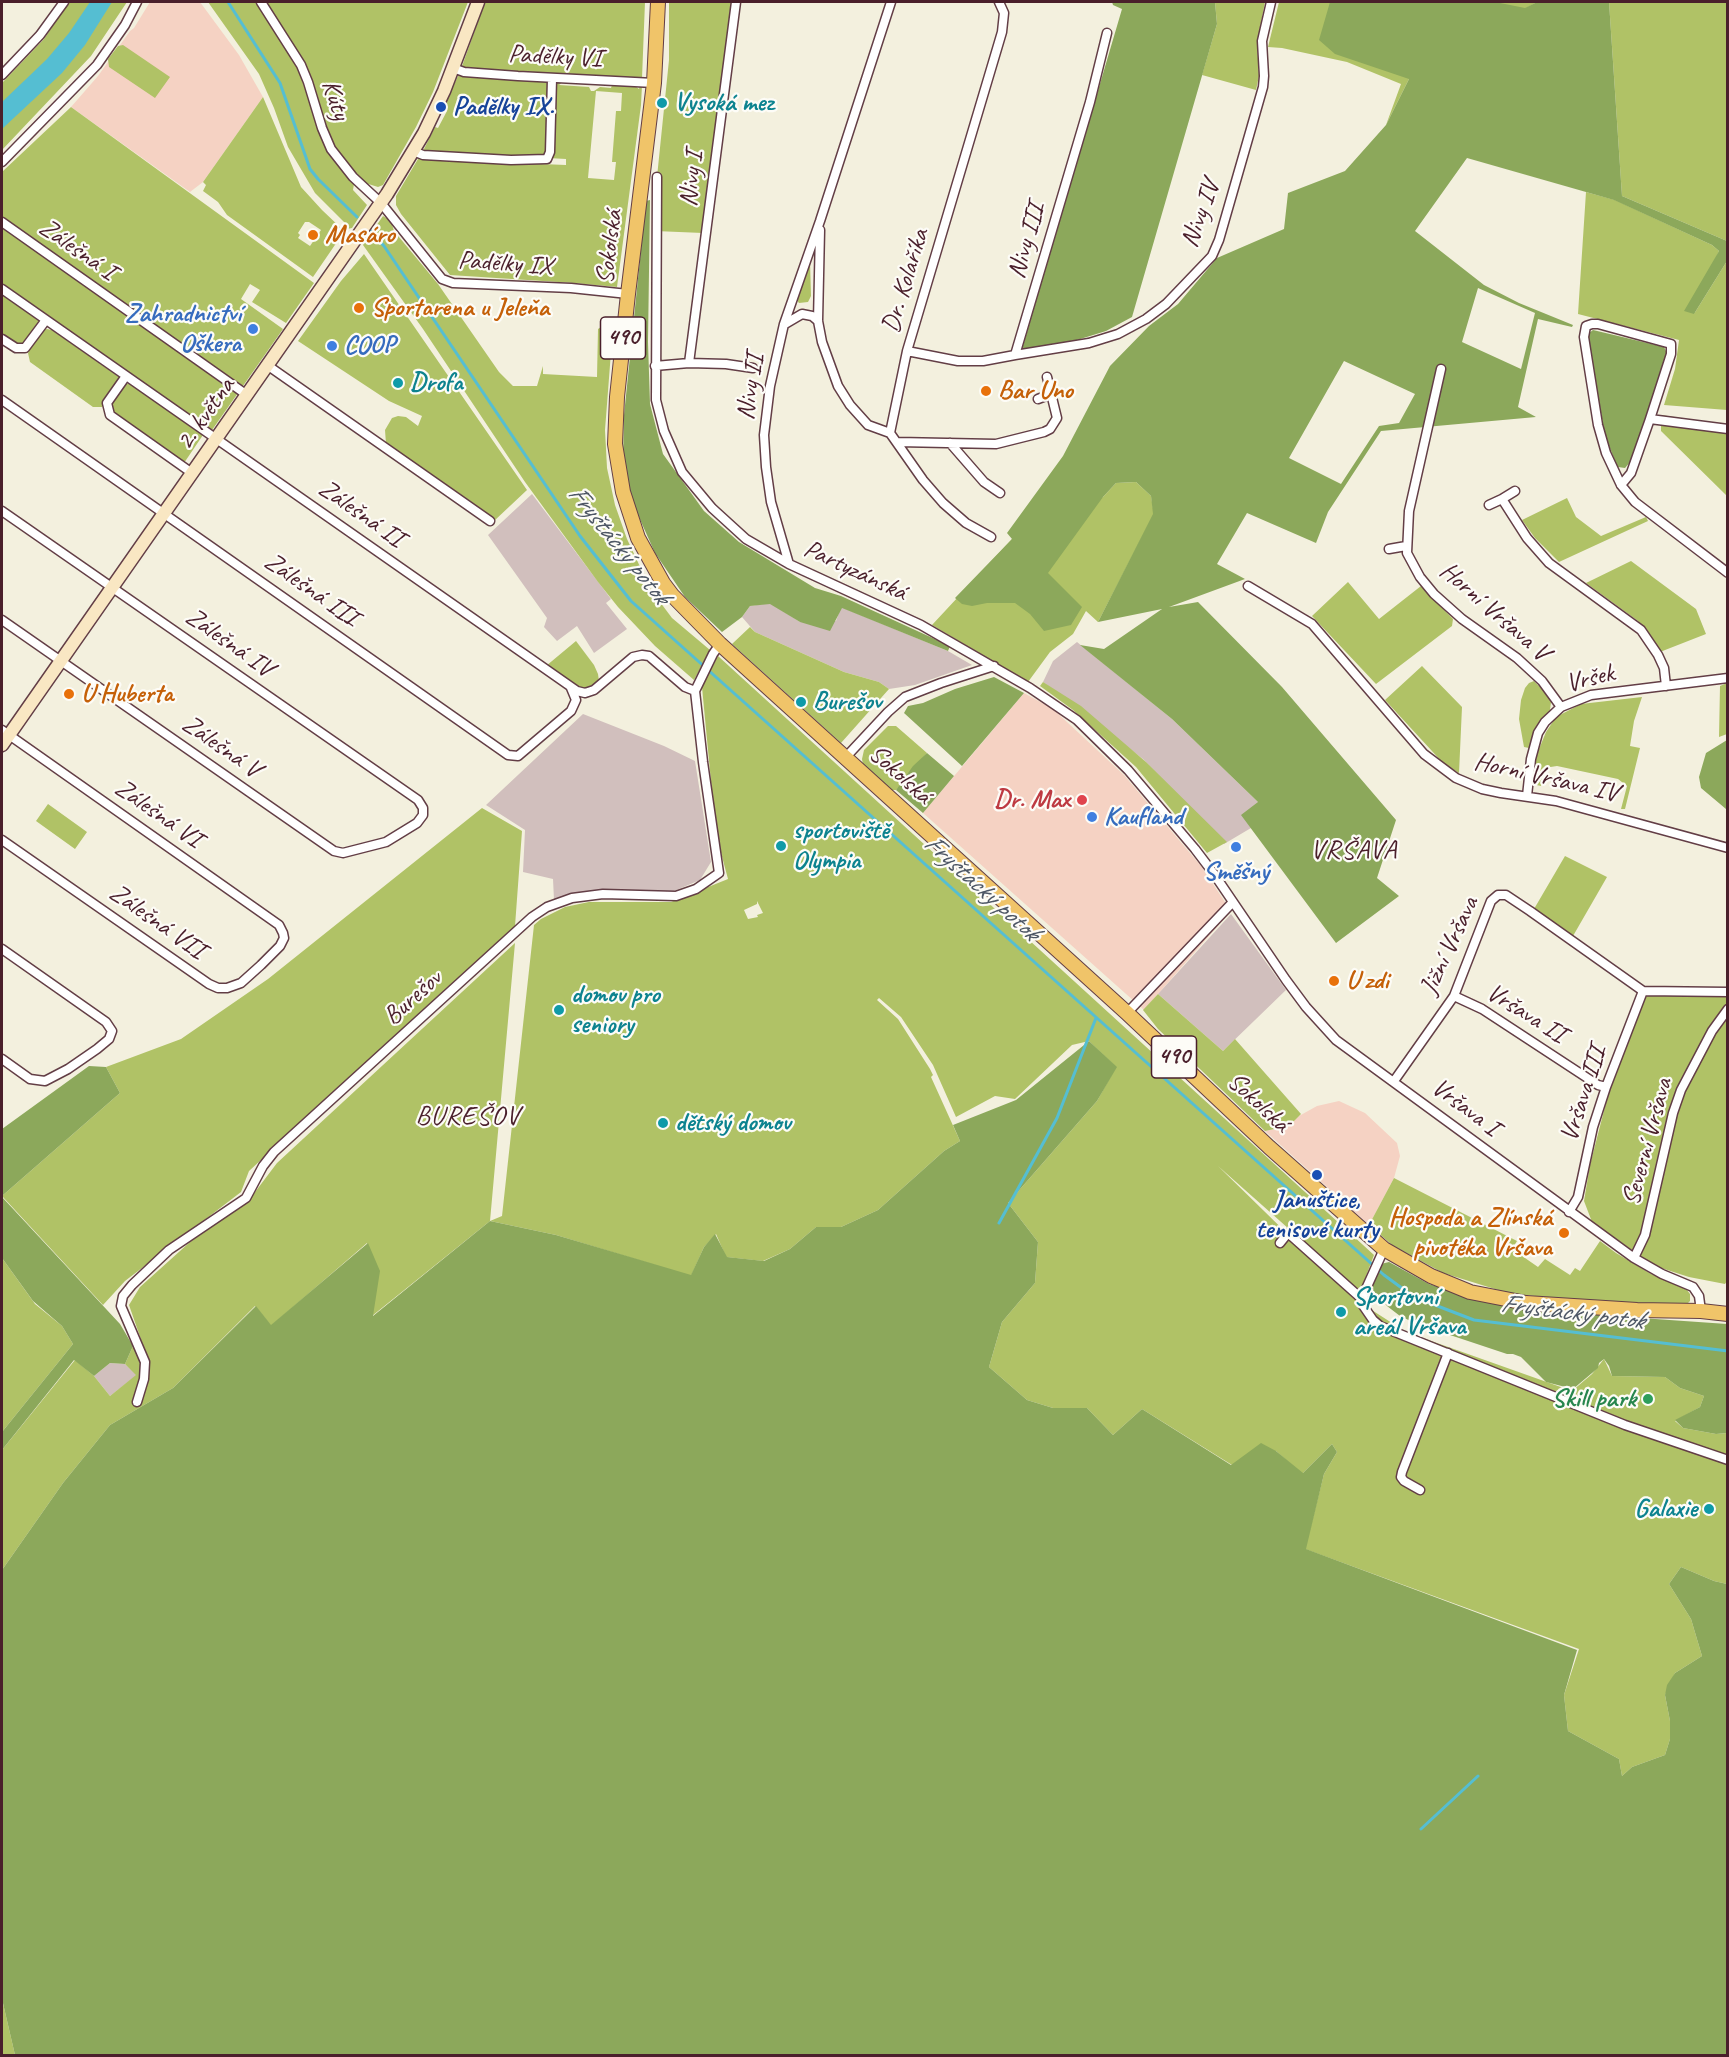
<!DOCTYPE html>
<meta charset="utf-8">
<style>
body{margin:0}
#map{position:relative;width:1729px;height:2057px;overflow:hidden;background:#f3f0de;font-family:Caveat,sans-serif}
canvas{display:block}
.frame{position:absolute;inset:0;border:3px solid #4a1f2b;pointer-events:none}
</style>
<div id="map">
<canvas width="1729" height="2057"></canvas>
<div class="frame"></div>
</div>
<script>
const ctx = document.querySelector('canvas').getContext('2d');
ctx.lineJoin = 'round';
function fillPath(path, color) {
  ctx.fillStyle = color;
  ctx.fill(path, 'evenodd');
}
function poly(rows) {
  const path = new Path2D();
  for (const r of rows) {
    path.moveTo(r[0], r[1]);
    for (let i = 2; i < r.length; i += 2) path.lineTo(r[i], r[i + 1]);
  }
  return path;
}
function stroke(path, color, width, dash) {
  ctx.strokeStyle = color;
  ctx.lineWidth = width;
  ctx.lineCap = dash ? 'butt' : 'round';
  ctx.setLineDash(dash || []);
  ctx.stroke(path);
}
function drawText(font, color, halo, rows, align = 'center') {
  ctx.font = font + ' Caveat,sans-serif';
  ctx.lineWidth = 4.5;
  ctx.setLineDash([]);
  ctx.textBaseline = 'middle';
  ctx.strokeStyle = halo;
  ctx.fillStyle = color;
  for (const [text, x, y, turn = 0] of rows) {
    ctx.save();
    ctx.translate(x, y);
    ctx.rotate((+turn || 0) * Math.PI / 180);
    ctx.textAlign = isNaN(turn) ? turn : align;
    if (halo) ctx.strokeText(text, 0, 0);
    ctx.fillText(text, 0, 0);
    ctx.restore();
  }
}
const built = poly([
 [150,2,200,2,239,55,263,97,203,182,190,192,71,107,98,76,130,31,134,28],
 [1024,693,1053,709,1124,775,1201,866,1231,911,1144,1010,923,813],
 [1339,1101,1365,1113,1397,1143,1400,1156,1394,1178,1369,1225,1265,1131,1288,1126,1299,1116,1317,1106]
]);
const industrial = poly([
 [532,494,611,599,606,603,627,629,594,653,577,626,557,641,544,627,547,618,488,535],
 [770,603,800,622,836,621,841,607,948,651,972,665,915,685,889,689,879,682,844,672,755,632,742,617,750,606],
 [1077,642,1172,719,1258,802,1251,828,1224,844,1143,759,1043,682,1053,661],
 [583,714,664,746,695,761,711,862,700,880,674,891,594,892,554,900,553,879,523,872,525,830,486,805],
 [1231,914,1286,990,1223,1051,1158,994],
 [110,1363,125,1364,137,1375,110,1396,94,1376]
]);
const green = poly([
 [69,2,127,2,91,56,2,150,2,83,44,39],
 [208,2,256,2,294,58,326,147,354,184,353,190,367,205,352,228,347,229,346,224,315,193,288,147,274,108,259,74],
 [266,2,468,2,433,92,416,127,383,185,378,187,362,182,332,144,301,58],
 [485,2,645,2,642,78,461,69],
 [669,2,731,2,703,233,655,231,657,177,669,60],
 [1215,2,1265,2,1257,43,1259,76,1256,90,1202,75,1217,24],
 [1279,2,1537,2,1415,71,1409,79,1386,125,1401,84,1347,62,1282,48,1268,47],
 [1609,2,1727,2,1727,241,1622,196],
 [123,45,170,77,155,98,109,67,108,59,118,46],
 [458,76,564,81,559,85,589,87,591,91,594,91,600,87,611,88,612,85,635,86,639,89,640,84,642,85,641,105,617,287,574,283,450,275,401,214,396,205,396,196,418,159,566,165,566,159,423,151,435,127,438,128,447,111,443,108],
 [596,91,622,93,621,111,616,111,612,162,616,162,614,180,588,178],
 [263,97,301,187,322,210,341,228,341,232,338,236,339,239,313,277,227,215,218,202,203,191,206,185,203,182],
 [305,222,309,222,321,230,310,246,298,238,300,235,298,233],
 [71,107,314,283,286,323,252,302,260,290,250,284,241,299,283,329,212,430,2,283,2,172],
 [1586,192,1615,200,1712,245,1719,251,1714,262,1694,314,1727,261,1727,410,1664,405,1675,369,1679,340,1578,314],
 [383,216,391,221,394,231,438,284,499,372,513,386,537,386,543,366,543,374,597,377,598,329,607,323,613,326,605,430,607,468,615,505,627,539,651,590,672,618,710,650,694,680,655,646,618,607,598,582,525,482,423,329,363,245],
 [364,254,527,490,494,521,386,444,385,430,392,418,398,416,406,417,418,426,422,416,389,401,298,341,341,281],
 [810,261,811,296,808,302,799,303,796,299],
 [2,293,38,320,39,323,23,345,17,346,2,334],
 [47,329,52,330,119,377,120,382,102,407,93,407,30,362,28,353,32,345,43,330],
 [125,384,130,384,203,435,184,463,113,412,111,405],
 [1661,415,1727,425,1727,496,1661,431],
 [1136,482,1151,496,1154,514,1098,622,1086,611,1073,634,1050,652,1028,682,932,625,1012,539,1103,497,1116,483],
 [1567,498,1576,517,1601,536,1646,517,1648,521,1559,562,1535,538,1522,520],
 [1631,561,1696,609,1706,634,1660,652,1650,636,1638,621,1586,583],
 [1348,582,1379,619,1421,586,1453,619,1452,626,1376,684,1312,616],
 [750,627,755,632,844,672,879,682,889,689,841,743,732,644],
 [576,641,594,665,598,674,599,681,588,689,577,687,546,666],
 [718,656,1374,1255,1360,1292,1218,1166,1353,1298,1406,1332,1572,1391,1592,1374,1604,1359,1612,1376,1665,1377,1680,1388,1704,1396,1700,1407,1675,1421,1683,1428,1716,1434,1727,1433,1727,1584,1714,1581,1681,1567,1669,1584,1691,1619,1702,1656,1675,1673,1665,1695,1670,1721,1670,1739,1665,1755,1632,1767,1622,1776,1619,1759,1568,1731,1564,1695,1579,1649,1305,1549,1324,1474,1337,1452,1332,1444,1302,1474,1276,1451,1232,1465,1142,1409,1113,1435,1087,1408,1053,1408,1027,1400,989,1367,1002,1322,1035,1283,1038,1242,1008,1203,1097,1101,1116,1067,1089,1041,1072,1045,1015,1099,995,1096,956,1117,933,1065,901,1017,879,998,877,1000,898,1019,930,1069,933,1075,931,1077,960,1141,944,1151,878,1210,841,1227,816,1227,790,1249,763,1261,726,1257,716,1234,704,1247,691,1276,556,1235,490,1221,372,1316,379,1271,367,1243,271,1326,255,1306,173,1388,110,1425,63,1483,2,1570,2,1450,75,1360,94,1376,110,1396,136,1375,125,1364,133,1346,145,1351,129,1305,140,1287,190,1242,249,1200,277,1163,515,943,490,1221,502,1216,534,925,541,919,565,907,589,902,671,902,728,879,716,834,702,687],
 [757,901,763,913,757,915,758,917,748,919,744,910,757,904],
 [1422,666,1462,707,1459,773,1443,763,1385,700],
 [1534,681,1548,695,1551,702,1550,710,1537,727,1529,748,1524,747,1519,719,1521,700,1525,688,1529,683],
 [1043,682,1081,706,1146,762,1227,842,1207,853,1136,767,1073,710,1040,686],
 [1727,683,1727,734,1719,737,1720,686],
 [1642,697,1634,721,1630,746,1640,748,1625,809,1621,809,1627,786,1618,779,1557,766,1544,768,1541,786,1532,784,1537,754,1546,732,1556,717,1581,704],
 [888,726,896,726,927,753,896,790,892,790,863,765,862,759,864,750],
 [48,804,87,832,75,849,36,821],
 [482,808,522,831,515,926,249,1171,241,1192,125,1281,103,1305,2,1196,120,1093,106,1067,181,1039,268,979],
 [1565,856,1607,877,1573,936,1534,909],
 [1158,994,1223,1051,1235,1039,1301,1114,1289,1126,1265,1131,1158,1029,1143,1010],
 [1727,994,1727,1281,1725,1284,1689,1277,1655,1266,1592,1222,1584,1201,1590,1165,1615,1068,1647,995],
 [1394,1178,1517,1241,1512,1249,1538,1267,1545,1259,1570,1275,1575,1268,1580,1271,1600,1241,1616,1253,1651,1274,1687,1290,1690,1294,1690,1301,1686,1305,1635,1304,1511,1294,1443,1273,1392,1245,1369,1225],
 [2,1258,35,1304,62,1326,73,1344,2,1432],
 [2,1999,15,2055,2,2055]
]);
const forest = poly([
 [1112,2,1215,2,1217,24,1132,317,1106,331,1077,340,1022,349,1122,9,1113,5],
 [1330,2,1495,2,1525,8,1537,2,1609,2,1622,196,1727,241,1727,261,1694,314,1684,311,1719,251,1712,245,1614,200,1467,158,1415,231,1484,285,1519,303,1573,325,1572,327,1538,319,1518,407,1536,417,1381,431,1328,512,1316,543,1247,513,1217,564,1245,579,1169,607,1198,602,1282,687,1396,820,1377,878,1399,896,1336,943,1241,815,1258,802,1172,719,1080,645,1104,649,1162,609,1098,622,1153,514,1151,496,1136,482,1116,483,1103,497,1048,573,1082,607,1071,625,1044,631,1030,614,1015,603,987,603,972,606,962,604,955,598,1012,539,1007,533,1063,456,1110,366,1149,326,1178,304,1217,258,1284,229,1288,193,1345,171,1386,125,1409,79,1335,54,1319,40],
 [1478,288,1535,313,1521,369,1462,342],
 [1344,361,1415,394,1399,423,1379,426,1341,484,1289,458],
 [650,200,648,342,650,404,663,454,704,511,739,542,815,588,841,596,950,646,948,651,842,608,830,631,800,622,770,604,750,606,742,617,722,632,685,597,655,553,634,506,623,461,624,415,646,201],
 [1593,330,1664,347,1666,351,1667,356,1631,461,1625,468,1618,467,1616,463,1605,436,1589,343,1589,333],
 [994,677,1024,693,962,766,904,713,908,706,923,703,955,689],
 [1727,740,1727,816,1726,809,1701,788,1699,777,1706,753],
 [927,753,954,776,923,813,896,790,913,766],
 [1089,1041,1117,1067,1097,1101,1008,1203,1038,1242,1035,1283,1002,1322,989,1367,1027,1400,1053,1408,1087,1408,1113,1435,1142,1409,1231,1465,1261,1443,1276,1451,1303,1473,1332,1444,1337,1452,1324,1474,1306,1549,1577,1650,1564,1695,1568,1731,1619,1759,1622,1776,1632,1767,1665,1755,1670,1739,1670,1721,1665,1695,1667,1685,1675,1673,1702,1656,1691,1619,1669,1584,1681,1567,1714,1581,1727,1584,1727,2055,15,2055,2,1999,2,1570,63,1483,110,1425,173,1388,256,1306,271,1325,368,1243,380,1271,373,1316,490,1221,556,1235,691,1275,704,1247,715,1234,727,1257,764,1261,790,1249,816,1227,841,1227,878,1210,944,1151,960,1141,953,1125,1016,1100],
 [89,1066,106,1067,120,1093,2,1196,2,1129],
 [2,1197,120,1324,133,1346,125,1364,110,1363,94,1376,74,1360,2,1450,2,1432,73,1344,62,1326,33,1301,2,1258],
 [1389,1262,1429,1284,1471,1298,1526,1310,1727,1324,1727,1433,1716,1434,1683,1428,1675,1420,1700,1407,1704,1396,1680,1388,1665,1377,1612,1376,1609,1366,1604,1359,1599,1363,1598,1368,1573,1389,1546,1382,1521,1357,1513,1354,1507,1354,1417,1324,1400,1316,1387,1306,1371,1288,1381,1264]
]);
const water = poly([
 [90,2,112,2,85,45,62,73,2,129,2,102,47,59,69,33]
]);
const stream = poly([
 [228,2,280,83,310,169,318,179,357,217],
 [367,227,384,246,580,536,631,601,1384,1275,1414,1297,1474,1320,1728,1351],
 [999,1223,1057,1118,1096,1018],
 [1421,1829,1478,1776]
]);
const street = poly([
 [261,2,301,65,308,82,322,128,331,149,353,177,381,203,442,279,453,283,571,288,628,294],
 [453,68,464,72,518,76,654,83],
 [2,75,40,35,64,2],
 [413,151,423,155,511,160,547,159,550,152,552,79],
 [2,162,97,65,125,25,137,2],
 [657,177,656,400,664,431,682,472,712,508,746,539,789,564,921,625,1030,688,1077,720,1128,770,1195,849,1214,874,1286,980,1306,1007,1336,1040,1634,1258,1662,1274,1693,1287,1699,1296,1701,1311],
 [2,222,247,395],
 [820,230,818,321,822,342,838,386,850,405,868,425,890,433],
 [2,289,577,691,585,693,594,690,633,657,642,655,649,656,685,687,695,691],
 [785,324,802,314,812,316,818,321],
 [2,339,16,348,25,348,46,320],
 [907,351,958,361,983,361,1015,355,1090,102,1107,33],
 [1015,355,1089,343,1118,334,1146,319,1166,304,1212,256,1219,240,1263,87,1264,76,1262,41,1271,2],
 [689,363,736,2],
 [267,365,490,521],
 [655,366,689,363,726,364,753,368],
 [1441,369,1409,511,1407,553,1420,577,1434,594,1462,619,1517,658,1542,681,1561,707],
 [126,376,107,403,110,415,192,473],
 [1038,399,1051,394],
 [2,400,508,755,518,756,571,711,576,700,571,688],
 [1650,419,1671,354,1671,344,1598,324,1592,324,1586,326,1584,337,1598,425,1606,453,1621,485,1635,502,1728,573],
 [898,442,996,444,1044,432,1050,429,1057,418,1047,377],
 [950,443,984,482,1000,493],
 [1621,485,1631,473,1650,419,1728,429],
 [1515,491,1502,499,1527,538,1549,563,1641,630,1658,655,1664,668,1666,686],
 [1489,505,1502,499],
 [2,511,418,800,423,808,423,815,417,823,386,842,343,853,334,851,2,620],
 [991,537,966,523,943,503,923,480,890,433,907,351,1002,32,1004,13,999,2],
 [1389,549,1406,546],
 [789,564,771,502,766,467,764,435,770,386,784,324,820,221,891,2],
 [1248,586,1312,624,1424,754,1456,778,1482,789,1501,793,1556,801,1728,848],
 [2,730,279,925,283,933,284,938,280,946,261,965,241,983,227,988,218,988,209,984,2,840],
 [845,758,888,712,905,697,941,683,994,666],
 [1527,796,1531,759,1538,733,1545,722,1561,707,1591,695,1728,678],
 [2,949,106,1022,112,1031,109,1039,97,1049,68,1069,45,1081,30,1079,2,1059],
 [1454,996,1482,1009,1598,1085,1606,1087],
 [1127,1013,1233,902],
 [1394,1081,1454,996,1491,901,1498,895,1506,895,1530,911,1643,991,1728,992],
 [1569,1212,1578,1197,1593,1127,1606,1087,1643,991],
 [1280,1243,1288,1233,1363,1300],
 [1384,1249,1365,1291,1362,1304,1373,1320,1380,1326,1625,1425,1728,1460],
 [1634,1258,1645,1235,1673,1113,1681,1090,1712,1031,1728,1009],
 [137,1402,144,1379,145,1362,121,1306,123,1296,132,1285,169,1250,246,1198,263,1166,274,1152,532,917,547,907,572,898,603,894,676,896,696,889,719,873,703,762,695,691,713,654,720,644],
 [1420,1490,1404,1481,1401,1477,1402,1472,1448,1353]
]);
const secondary = poly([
 [2,745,387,194,424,133,444,91,478,2]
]);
const primary = poly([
 [658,2,654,83,628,294,617,397,615,444,623,492,638,538,663,583,672,595,720,644,1127,1013,1269,1147,1384,1249,1431,1276,1470,1292,1526,1303,1637,1310,1701,1311,1728,1314]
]);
const markers = [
 [662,103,6,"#0f9aa8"],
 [441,107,6,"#1a4fb4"],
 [313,235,6,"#e8710a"],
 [359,308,6,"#e8710a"],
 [253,329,6,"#3f7fe0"],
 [332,346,6,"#3f7fe0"],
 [398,383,6,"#0f9aa8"],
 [986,391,6,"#e8710a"],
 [69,694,6,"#e8710a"],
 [801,702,6,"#0f9aa8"],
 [1082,800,6,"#e0444e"],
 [1092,817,6,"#3f7fe0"],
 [781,846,6,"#0f9aa8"],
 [1236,847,6,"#3f7fe0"],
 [1334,981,6,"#e8710a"],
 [559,1010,6,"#0f9aa8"],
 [663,1123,6,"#0f9aa8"],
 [1317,1175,6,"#1a4fb4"],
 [1564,1233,6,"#e8710a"],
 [1341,1312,6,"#0f9aa8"],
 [1648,1399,6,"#2e9e5b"],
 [1709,1509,6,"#0f9aa8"]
];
const shields = [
 [623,338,45],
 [1174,1057,45]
];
const shieldNames = [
 ["490",623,338],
 ["490",1174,1057]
];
const streetNames = [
 ["Padělky VI",555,57,3],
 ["Kúty",335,100,72],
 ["Nivy I",692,179,-83],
 ["Nivy IV",1201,214,-70],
 ["Nivy III",1027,241,-74],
 ["Sokolská",610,247,-83],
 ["Zálešná I",77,250,35],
 ["Padělky IX",505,264,4],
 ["Dr. Kolaříka",906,281,-73],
 ["Nivy II",751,387,-81],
 ["2. května",206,414,-55],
 ["Zálešná II",361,514,35],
 ["Partyzánská",855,571,25],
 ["Zálešná III",311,590,35],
 ["Horní Vršava V",1494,612,41],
 ["Zálešná IV",229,643,35],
 ["Vršek",1590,679,-14],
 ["Zálešná V",221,747,35],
 ["Sokolská",900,775,42],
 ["Horní Vršava IV",1546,778,13],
 ["Zálešná VI",158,814,35],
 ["Zálešná VII",157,922,35],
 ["Jižní Vršava",1450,946,-65],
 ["Burešov",413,998,-42],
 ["Vršava II",1526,1014,32],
 ["Vršava III",1584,1094,-72],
 ["Sokolská",1258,1103,43],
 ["Vršava I",1465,1108,37],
 ["Severní Vršava",1648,1142,-75]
];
const cultureNames = [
 ["Vysoká mez",674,103],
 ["Drofa",410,383],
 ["Burešov",813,702],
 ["sportoviště",793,831],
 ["Olympia",793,861],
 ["domov pro",571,995],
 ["seniory",571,1025],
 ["dětský domov",675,1123],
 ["Sportovní",1353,1297],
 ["areál Vršava",1353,1327],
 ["Galaxie",1697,1509,"right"]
];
const transitNames = [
 ["Padělky IX.",453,107],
 ["Januštice,",1317,1200,"center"],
 ["tenisové kurty",1317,1230,"center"]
];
const foodNames = [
 ["Masáro",325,235],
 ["Sportarena u Jeleňa",371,308],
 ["Bar Uno",998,391],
 ["U Huberta",81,694],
 ["U zdi",1346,981],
 ["Hospoda a Zlínská",1552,1218,"right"],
 ["pivotéka Vršava",1552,1248,"right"]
];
const shopNames = [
 ["Zahradnictví",241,314,"right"],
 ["Oškera",241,344,"right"],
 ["COOP",344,346],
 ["Kaufland",1104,817],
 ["Směšný",1236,872,"center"]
];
const healthNames = [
 ["Dr. Max",1070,800]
];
const leisureNames = [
 ["Skill park",1636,1399]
];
const waterNames = [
 ["Fryštácký potok",618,545,51],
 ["Fryštácký potok",981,888,42],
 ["Fryštácký potok",1572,1313,7]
];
const neighbourhoodNames = [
 ["VRŠAVA",1354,851],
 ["BUREŠOV",468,1117]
];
fillPath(built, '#f5d2c3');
fillPath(industrial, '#d1bfbd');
fillPath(green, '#b0c266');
fillPath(forest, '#8ca85b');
fillPath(water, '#55bed2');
stroke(stream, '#55bed2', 3);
stroke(street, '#633e46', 11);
stroke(secondary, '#633e46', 15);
stroke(primary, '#633e46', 16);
stroke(street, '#fff', 8);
stroke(secondary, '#f9e7c3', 12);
stroke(primary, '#f0c469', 14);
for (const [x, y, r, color] of markers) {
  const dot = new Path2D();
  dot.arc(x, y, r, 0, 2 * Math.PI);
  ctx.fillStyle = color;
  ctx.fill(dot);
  stroke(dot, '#fdfcf7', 2);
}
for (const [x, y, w] of shields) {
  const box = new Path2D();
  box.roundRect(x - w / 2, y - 21, w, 42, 4.5);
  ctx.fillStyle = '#fdfcf7';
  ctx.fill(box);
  stroke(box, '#4a1f2b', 1.5);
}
drawText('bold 24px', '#4a1f2b', null, shieldNames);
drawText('26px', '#4a1f2b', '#fdfcf7', streetNames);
drawText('bold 26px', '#0d838f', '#fdfcf7', cultureNames, 'left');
drawText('bold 26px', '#164399', '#fdfcf7', transitNames, 'left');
drawText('bold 26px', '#c56008', '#fdfcf7', foodNames, 'left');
drawText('bold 26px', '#366cbe', '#fdfcf7', shopNames, 'left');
drawText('bold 26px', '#be3a42', '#fdfcf7', healthNames, 'right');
drawText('bold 26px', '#27864d', '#fdfcf7', leisureNames, 'right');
drawText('italic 27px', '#4e5765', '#fdfcf7', waterNames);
ctx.letterSpacing = '1.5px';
drawText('27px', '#4a1f2b', '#fdfcf7', neighbourhoodNames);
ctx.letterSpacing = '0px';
</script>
